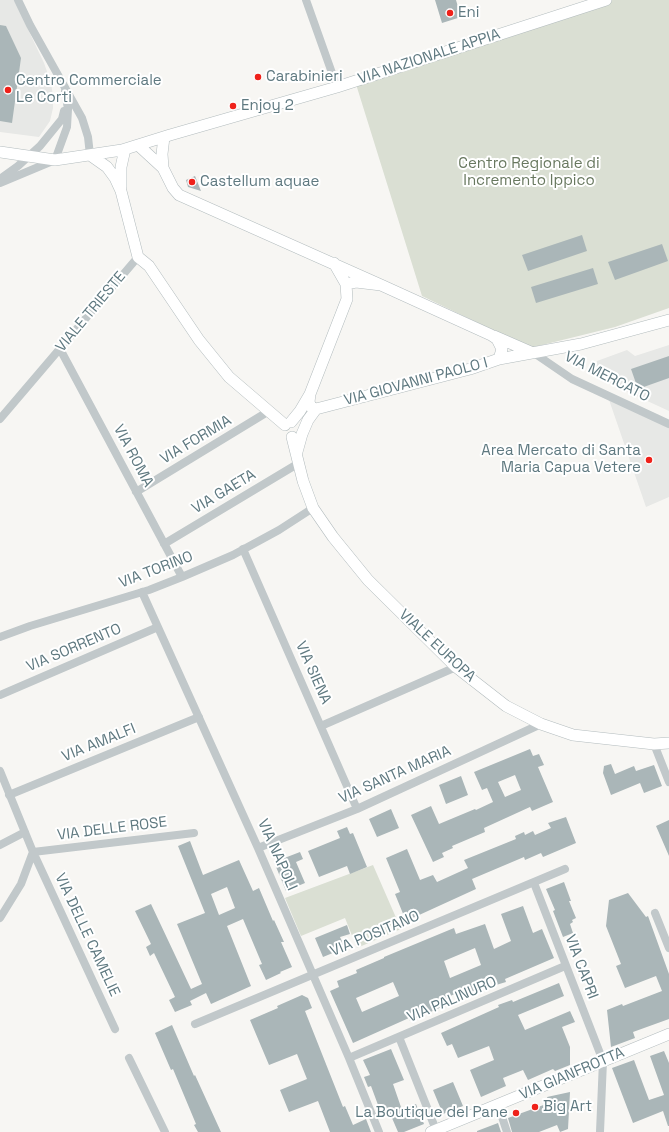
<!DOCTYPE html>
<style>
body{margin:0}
canvas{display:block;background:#f7f6f3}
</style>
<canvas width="669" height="1132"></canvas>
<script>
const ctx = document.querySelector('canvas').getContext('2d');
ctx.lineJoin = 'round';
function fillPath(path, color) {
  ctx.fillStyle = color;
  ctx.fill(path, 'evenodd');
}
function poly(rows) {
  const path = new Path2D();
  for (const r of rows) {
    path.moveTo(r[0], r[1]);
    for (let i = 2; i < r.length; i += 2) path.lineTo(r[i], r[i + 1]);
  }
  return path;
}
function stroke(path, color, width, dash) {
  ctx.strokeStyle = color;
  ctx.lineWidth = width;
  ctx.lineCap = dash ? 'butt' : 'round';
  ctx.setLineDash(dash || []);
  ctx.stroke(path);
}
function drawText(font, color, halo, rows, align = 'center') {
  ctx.font = font + ' "Space Grotesk",sans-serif';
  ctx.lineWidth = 4;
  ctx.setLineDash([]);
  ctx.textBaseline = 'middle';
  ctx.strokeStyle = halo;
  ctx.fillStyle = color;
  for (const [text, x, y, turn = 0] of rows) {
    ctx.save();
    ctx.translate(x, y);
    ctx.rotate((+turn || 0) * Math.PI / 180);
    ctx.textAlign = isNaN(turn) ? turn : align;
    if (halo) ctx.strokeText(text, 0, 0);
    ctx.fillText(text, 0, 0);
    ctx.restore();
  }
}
const built = poly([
 [0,0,14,0,44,63,51,83,53,96,53,108,50,121,39,137,0,132],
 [669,345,669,411,617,387,594,374,597,361,627,350,635,356],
 [607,394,669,424,669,497,646,507]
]);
const green = poly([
 [606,0,669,0,669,308,615,327,530,348,422,296,355,81],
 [373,865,401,929,357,948,345,918,301,936,285,898]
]);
const building = poly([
 [435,0,456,0,461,17,442,23],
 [0,25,6,26,21,58,12,123,0,121],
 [195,176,201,191,188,187,186,180],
 [582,235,587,251,528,271,522,255],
 [662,244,668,261,615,280,608,262],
 [593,268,598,284,536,303,531,287],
 [669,356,669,378,638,389,631,369],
 [530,749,533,756,539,754,544,765,538,767,553,802,532,811,530,807,484,828,485,832,452,846,453,848,442,853,444,857,433,862,411,815,431,806,439,824,475,809,476,810,493,802,487,788,482,790,474,772],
 [515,775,521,790,505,797,498,782],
 [611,764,615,774,634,766,636,771,654,765,662,786,644,793,640,783,611,795,603,773,604,766],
 [461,776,468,795,446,804,439,785],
 [391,809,399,828,377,837,369,819],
 [566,817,576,843,543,857,541,853,525,860,524,857,472,879,476,889,406,921,395,894,400,892,386,858,407,849,420,880,433,875,437,882,468,868,464,860,516,839,515,836,524,832,525,835,533,831,535,835,551,828,548,823],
 [669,820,669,856,656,826],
 [347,827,350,834,353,833,367,867,350,874,347,866,319,877,308,851,340,838,337,831],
 [190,841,203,875,239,860,253,891,259,888,273,921,274,920,284,942,281,942,292,967,280,972,281,973,266,980,259,965,262,964,243,919,227,926,251,986,211,1004,206,993,190,1001,192,1005,175,1012,169,1000,175,997,154,953,150,956,146,947,151,944,135,911,151,904,191,989,202,984,177,924,205,913,178,846],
 [227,887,235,908,219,915,211,894],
 [300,852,303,859,296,862,305,883,286,891,274,862],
 [564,882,571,901,569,901,576,918,572,920,573,922,570,924,573,933,563,937,553,911,555,910,546,889],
 [628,893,646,917,648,916,669,974,669,1019,633,1032,635,1038,611,1047,607,1010,622,1004,623,1006,662,991,656,976,625,988,616,966,621,964,606,926,609,900],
 [523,906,533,933,542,929,554,958,505,979,506,982,496,985,493,975,476,982,478,989,471,992,470,988,450,996,453,1003,444,1007,444,1006,410,1021,409,1018,353,1043,330,991,339,987,337,981,357,973,356,970,384,958,384,957,454,928,456,934,485,924,494,949,511,941,501,914],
 [475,948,481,965,450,978,444,961],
 [393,982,399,996,362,1012,356,998],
 [347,925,350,934,340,937,345,948,323,957,315,938],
 [559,983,564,996,518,1015,525,1030,570,1011,575,1022,562,1027,570,1047,570,1065,555,1071,553,1069,528,1080,523,1070,503,1078,506,1086,481,1097,470,1070,494,1060,489,1046,458,1058,452,1044,447,1046,441,1033,499,1007,498,1005,512,1000,513,1002],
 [302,995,308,998,312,1008,305,1011,343,1107,345,1106,353,1125,366,1119,371,1132,330,1132,318,1101,289,1112,280,1090,307,1079,297,1054,269,1065,250,1020,278,1008,277,1006],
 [172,1025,194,1076,195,1075,221,1132,198,1132,194,1125,196,1124,173,1069,171,1070,155,1033],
 [391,1049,404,1080,393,1084,402,1110,416,1104,424,1124,404,1132,398,1132,389,1111,381,1113,371,1086,368,1087,364,1077,370,1075,363,1060],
 [664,1051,669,1063,669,1126,668,1126,663,1111,633,1123,612,1068,634,1060,649,1100,664,1095,650,1056],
 [453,1082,463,1106,443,1114,433,1090],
 [570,1092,568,1129,560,1132,557,1125,539,1132,512,1132,508,1118,549,1103,547,1097],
 [498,1123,501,1132,477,1132,477,1131]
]);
const street = poly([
 [18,0,30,25,82,118,88,137,90,155],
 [306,0,337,87],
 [0,179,18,166,40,146,62,119,64,111],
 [0,183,55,160,67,127,68,109,65,91],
 [60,349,182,577],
 [534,353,572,379,669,424],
 [0,419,138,257],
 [136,492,269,411],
 [164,544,299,463],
 [243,549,357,809],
 [142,592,258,848,349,1058,379,1132],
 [0,637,30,626,149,590,182,577,233,555,279,530,313,508],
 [0,695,158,627],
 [321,726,456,667],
 [654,744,669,782],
 [0,771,33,852,115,1029],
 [9,795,199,717],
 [0,845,25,832],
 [258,848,357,809,541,724],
 [33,852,194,833],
 [534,883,603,1061,600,1132],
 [655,913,669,948],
 [0,918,21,884,33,852],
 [195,1024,565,869],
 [399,1037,436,1130],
 [129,1058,165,1132],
 [349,1058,565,966],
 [498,1105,507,1132]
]);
const secondary = poly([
 [138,145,163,168,173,188,179,195,381,285],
 [0,152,55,160,122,150,170,135,337,87,606,0],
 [90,155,107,167,115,178,121,191,138,257,149,266,199,340,229,377,285,425],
 [163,168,162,154,164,137],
 [121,187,121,167,125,149],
 [346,284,356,282,381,285,491,335,497,339,502,349,499,359],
 [494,336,533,353],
 [310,394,309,402,311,407,316,409,470,369,499,359,581,344,669,320],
 [291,422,300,411,310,394,347,299,346,284,334,263],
 [292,437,303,481,313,508,333,537,368,580,456,667,506,706,541,724,573,735,654,744,669,743],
 [297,452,302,434,308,420,316,409],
 [431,1132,669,1034]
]);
const markers = [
 [450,13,4,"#ef211a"],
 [258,77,4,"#ef211a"],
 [8,90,4,"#ef211a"],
 [233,106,4,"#ef211a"],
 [192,182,4,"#ef211a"],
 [649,460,4,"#ef211a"],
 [535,1107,4,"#ef211a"],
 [516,1113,4,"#ef211a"]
];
const poiNames = [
 ["Eni",458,13],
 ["Carabinieri",266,77],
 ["Centro Commerciale",16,81],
 ["Le Corti",16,98],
 ["Enjoy 2",241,106],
 ["Castellum aquae",200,182],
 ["Area Mercato di Santa",641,451,"right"],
 ["Maria Capua Vetere",641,468,"right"],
 ["Big Art",543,1107],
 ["La Boutique del Pane",508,1113,"right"]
];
const streetNames = [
 ["VIA NAZIONALE APPIA",429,57,-18],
 ["VIALE TRIESTE",91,312,-50],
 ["VIA MERCATO",607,377,27],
 ["VIA GIOVANNI PAOLO I",416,382,-15],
 ["VIA FORMIA",196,440,-31],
 ["VIA ROMA",133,456,62],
 ["VIA GAETA",224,492,-31],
 ["VIA TORINO",156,570,-21],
 ["VIALE EUROPA",437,646,43],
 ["VIA SORRENTO",74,648,-23],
 ["VIA SIENA",313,673,66],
 ["VIA AMALFI",99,743,-22],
 ["VIA SANTA MARIA",395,775,-24],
 ["VIA DELLE ROSE",112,829,-7],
 ["VIA NAPOLI",277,855,66],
 ["VIA POSITANO",375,934,-23],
 ["VIA DELLE CAMELIE",87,935,65],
 ["VIA CAPRI",581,967,69],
 ["VIA PALINURO",452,1000,-23],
 ["VIA GIANFROTTA",572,1074,-23]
];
const parkNames = [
 ["Centro Regionale di",529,164],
 ["Incremento Ippico",529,181]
];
fillPath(built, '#e7e8e6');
fillPath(green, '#dadfd3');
fillPath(building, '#aab6b8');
stroke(secondary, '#b3bcbe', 12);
stroke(street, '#c1c8ca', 8);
stroke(secondary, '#fff', 11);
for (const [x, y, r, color] of markers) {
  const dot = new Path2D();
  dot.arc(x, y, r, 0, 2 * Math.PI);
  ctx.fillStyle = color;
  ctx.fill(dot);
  stroke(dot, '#fff', 1.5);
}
drawText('15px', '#5f7980', '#fff', poiNames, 'left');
drawText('15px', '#5f7980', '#fff', streetNames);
drawText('15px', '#68785f', '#fff', parkNames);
</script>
